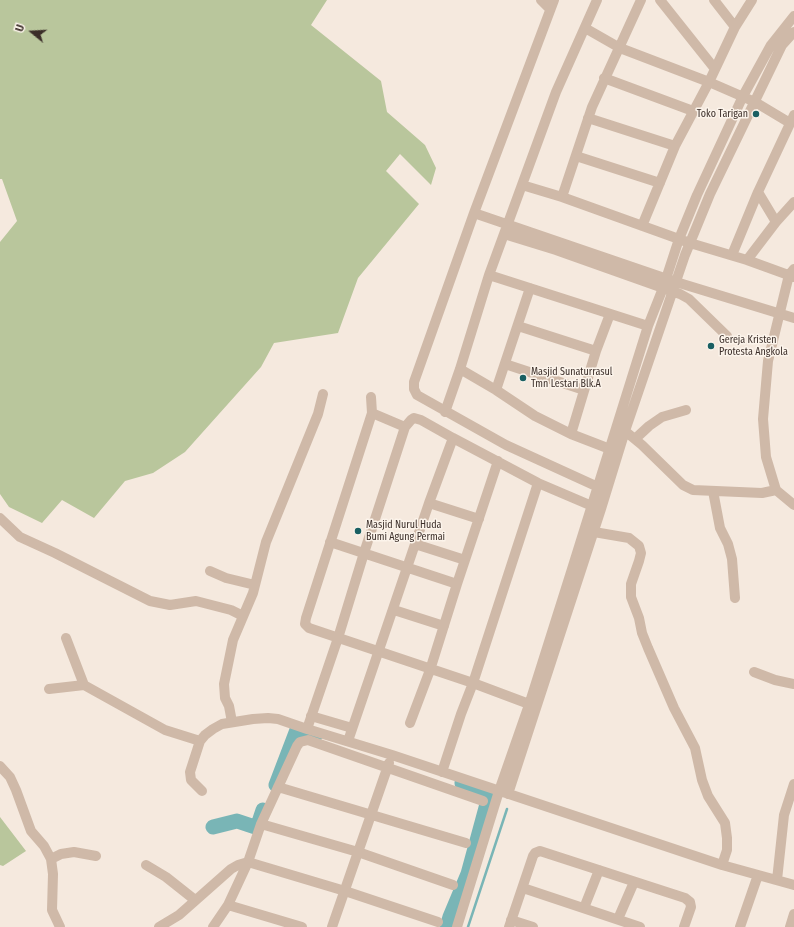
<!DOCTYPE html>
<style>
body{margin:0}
#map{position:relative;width:794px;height:927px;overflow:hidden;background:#f5e9de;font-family:"Fira Sans Condensed",sans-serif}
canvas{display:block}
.north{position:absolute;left:12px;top:12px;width:40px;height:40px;-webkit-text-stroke:3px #fcf4eb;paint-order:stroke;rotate:288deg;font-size:11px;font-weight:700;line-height:16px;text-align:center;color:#3b2e29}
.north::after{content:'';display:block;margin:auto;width:14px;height:18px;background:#3b2e29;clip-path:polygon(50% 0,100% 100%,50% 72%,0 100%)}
</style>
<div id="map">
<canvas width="794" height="927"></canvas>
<div class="north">U</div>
</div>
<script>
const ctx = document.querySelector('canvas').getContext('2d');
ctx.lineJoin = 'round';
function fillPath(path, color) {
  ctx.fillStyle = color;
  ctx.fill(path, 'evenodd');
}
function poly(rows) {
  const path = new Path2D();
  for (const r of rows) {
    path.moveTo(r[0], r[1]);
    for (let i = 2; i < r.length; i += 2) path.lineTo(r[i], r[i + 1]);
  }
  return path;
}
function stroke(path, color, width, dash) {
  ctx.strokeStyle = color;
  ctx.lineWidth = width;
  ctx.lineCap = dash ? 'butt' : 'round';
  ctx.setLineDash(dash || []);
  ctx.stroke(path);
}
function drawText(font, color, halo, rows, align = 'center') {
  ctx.font = font + ' "Fira Sans Condensed",sans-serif';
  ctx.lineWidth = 3;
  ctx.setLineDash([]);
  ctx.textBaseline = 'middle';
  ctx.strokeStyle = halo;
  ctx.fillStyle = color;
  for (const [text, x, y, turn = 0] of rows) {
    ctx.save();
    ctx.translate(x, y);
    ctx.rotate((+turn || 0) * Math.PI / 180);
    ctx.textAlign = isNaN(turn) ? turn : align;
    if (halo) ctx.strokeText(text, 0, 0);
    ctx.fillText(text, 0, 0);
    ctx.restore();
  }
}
const green = poly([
 [0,0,327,0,311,25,381,81,387,112,425,145,436,168,431,185,400,154,386,171,419,204,358,278,338,333,274,343,261,367,185,452,153,473,125,481,94,518,62,500,42,523,9,507,0,494,0,242,17,221,2,179,0,179],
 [0,817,26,851,3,866,0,865]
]);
const stream = poly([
 [468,927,507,809]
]);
const river = poly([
 [276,785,297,730,315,736],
 [213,827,237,821,255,827,259,822,263,810],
 [447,927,450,917,468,874,490,793,462,783]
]);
const minor = poly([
 [541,0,550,9],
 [554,0,474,213,414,382,414,389,417,395,506,445,598,487],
 [660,0,715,69],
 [714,0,735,27],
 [585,28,620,48,709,82,755,102,790,123],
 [604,78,693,111],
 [588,118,675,146],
 [576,156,660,183],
 [522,185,562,197,690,243,747,260,794,277],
 [758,192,776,222],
 [562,197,592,107,641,0],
 [474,213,676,282,794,318],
 [642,226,675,146,709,82,735,27,752,0],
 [504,234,556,250,680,294,689,299,727,336],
 [732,255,758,192,794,115],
 [747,260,776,222,794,202],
 [794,269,789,275,768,361,763,419,766,457,776,490,794,505],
 [489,275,648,326],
 [518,326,596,351],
 [505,364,584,390],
 [460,369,496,390,535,416,571,434,615,451],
 [496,390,530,288],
 [371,397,372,413,306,618,305,624,309,628,473,683,529,704],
 [445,412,460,369,489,275,556,92,597,0],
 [372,413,405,427],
 [625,431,642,445,683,485,693,490,762,493,776,490],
 [571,434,596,351,610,314],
 [635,439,649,426,662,417,686,410],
 [713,491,720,528,728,544,732,559,735,598],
 [429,503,479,519],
 [0,518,20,537,55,553,150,601,170,605,196,601,231,610,243,616],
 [594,532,629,538,639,546,641,553,639,561,631,584,631,597,639,618,642,633,648,648,674,708,695,748,702,780,708,796,725,823,727,838,727,850,722,865],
 [330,542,457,584],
 [415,544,465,560],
 [210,571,226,578,255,585],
 [394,610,444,626],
 [66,638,84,685],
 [754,672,775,680,794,684],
 [49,689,84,685,165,730,200,741],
 [311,716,352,728],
 [232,722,229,706,225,698,224,684,233,640,253,593,266,542,318,414,323,394],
 [410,723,430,670,457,584,498,461],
 [307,729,338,638,364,553,405,427,411,420,414,418,421,420,453,438,538,483,592,506],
 [348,741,429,503,453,438],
 [0,766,10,777,16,790,31,831,44,846,51,859,53,874,52,910,60,927],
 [442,772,461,714,473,683,538,483],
 [278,787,466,843],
 [202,791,191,780,190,772,200,741,205,735,213,729,222,724,253,719,268,718,278,719,307,729,392,755,722,865,794,885],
 [508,794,601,509,625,431,685,255,710,194,782,45,794,32],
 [261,824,358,852,453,885],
 [51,859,61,854,74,852,96,856],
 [146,865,166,877,195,900],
 [777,880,784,815,794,784],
 [523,888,640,927],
 [228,905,302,927],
 [584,908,599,870],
 [618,919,634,882],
 [511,920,533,927],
 [159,927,179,915,231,869,238,865,248,862,345,891,438,922],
 [213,927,228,905,248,862,261,824,297,746,300,742,308,740,483,801],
 [332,927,389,763],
 [457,927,499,791,529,705,572,569,648,326,663,288,679,239,697,195,743,96,771,45,794,16],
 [509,927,533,856,535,853,540,851,685,898,690,902,691,907,684,927],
 [740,927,758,875],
 [790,927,794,914]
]);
const markers = [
 [756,114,4,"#195f62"],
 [711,346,4,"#195f62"],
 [523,378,4,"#195f62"],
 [358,531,4,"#195f62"]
];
const poiNames = [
 ["Toko Tarigan",748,114,"right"],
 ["Gereja Kristen",719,340],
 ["Protesta Angkola",719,352],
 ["Masjid Sunaturrasul",531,372],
 ["Tmn Lestari Blk.A",531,384],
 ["Masjid Nurul Huda",366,525],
 ["Bumi Agung Permai",366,537]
];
fillPath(green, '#b9c69c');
stroke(stream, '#79b5b6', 2.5);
stroke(river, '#79b5b6', 15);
stroke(minor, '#cfb9a8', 10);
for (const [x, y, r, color] of markers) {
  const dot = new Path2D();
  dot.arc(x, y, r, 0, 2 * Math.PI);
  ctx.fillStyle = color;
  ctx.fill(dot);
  stroke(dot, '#fcf4eb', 1.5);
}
drawText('10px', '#3b2e29', '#fcf4eb', poiNames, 'left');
</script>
